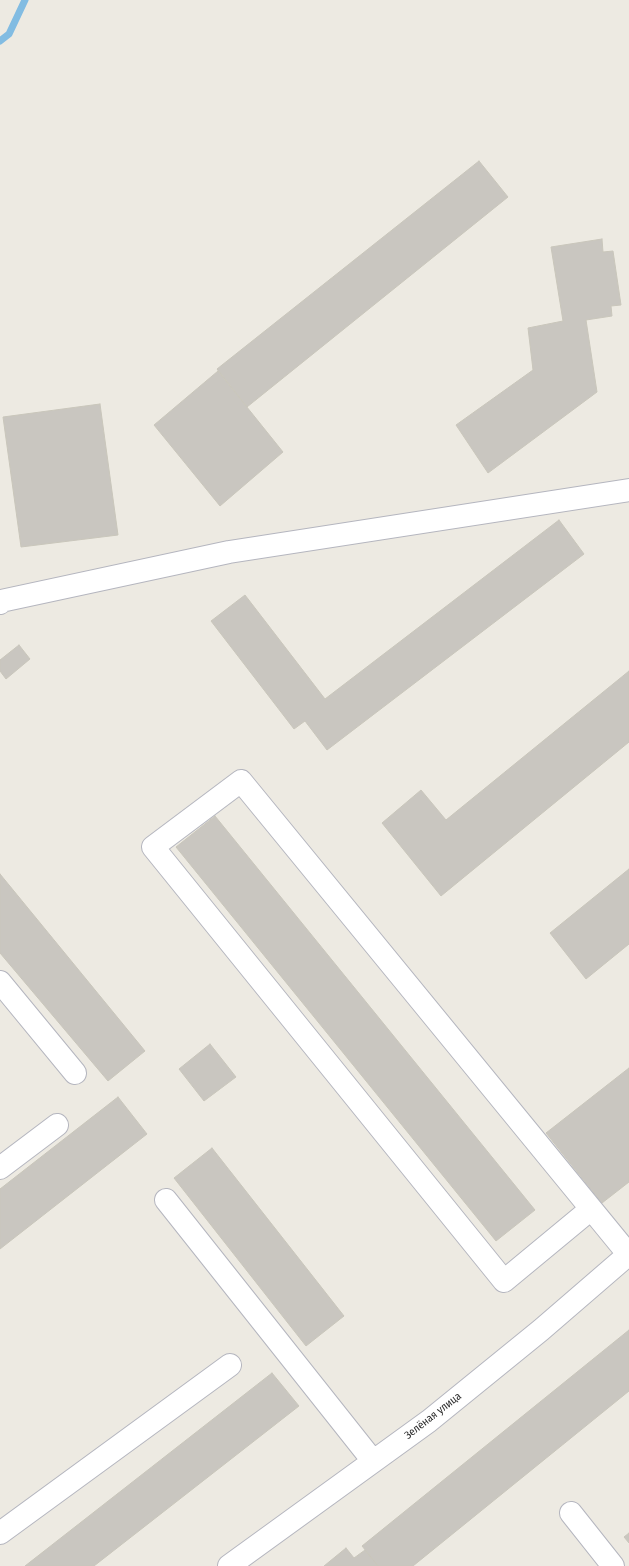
<!DOCTYPE html>
<meta charset="utf-8">
<style>
body{margin:0}
canvas{display:block;background:#edeae2}
</style>
<canvas width="629" height="1566"></canvas>
<script>
const ctx = document.querySelector('canvas').getContext('2d');
ctx.lineJoin = 'round';
function poly(rows) {
  const path = new Path2D();
  for (const r of rows) {
    path.moveTo(r[0], r[1]);
    for (let i = 2; i < r.length; i += 2) path.lineTo(r[i], r[i + 1]);
  }
  return path;
}
function stroke(path, color, width, dash) {
  ctx.strokeStyle = color;
  ctx.lineWidth = width;
  ctx.lineCap = dash ? 'butt' : 'round';
  ctx.setLineDash(dash || []);
  ctx.stroke(path);
}
function fillPath(path, color) {
  ctx.fillStyle = color;
  ctx.fill(path, 'evenodd');
}
function drawText(font, color, halo, rows, align = 'center') {
  ctx.font = font + ' "Fira Sans Condensed",sans-serif';
  ctx.lineWidth = 4;
  ctx.setLineDash([]);
  ctx.textBaseline = 'middle';
  ctx.strokeStyle = halo;
  ctx.fillStyle = color;
  for (const [text, x, y, turn = 0] of rows) {
    ctx.save();
    ctx.translate(x, y);
    ctx.rotate((+turn || 0) * Math.PI / 180);
    ctx.textAlign = isNaN(turn) ? turn : align;
    if (halo) ctx.strokeText(text, 0, 0);
    ctx.fillText(text, 0, 0);
    ctx.restore();
  }
}
const stream = poly([
 [0,41,9,34,25,0]
]);
const building = poly([
 [479,161,508,197,247,407,217,369,479,161],
 [602,239,603,252,613,251,621,305,611,306,612,316,586,320,597,392,488,473,456,425,533,370,528,328,563,321,551,247,602,239],
 [218,371,283,452,220,506,154,425,218,371],
 [100,404,118,535,21,547,3,417,100,404],
 [559,520,584,554,327,750,305,721,294,729,211,621,245,595,325,699,559,520],
 [19,645,30,659,6,679,0,671,0,660,19,645],
 [629,671,629,742,441,896,382,823,421,790,446,820,629,671],
 [215,816,535,1210,496,1241,176,847,215,816],
 [629,869,629,944,586,979,550,933,629,869],
 [0,874,145,1051,108,1081,0,953,0,874],
 [210,1044,236,1077,204,1101,179,1069,210,1044],
 [629,1068,629,1182,602,1203,546,1133,629,1068],
 [118,1097,147,1134,0,1249,0,1189,118,1097],
 [212,1148,344,1316,306,1346,174,1178,212,1148],
 [629,1330,629,1391,413,1566,378,1566,362,1546,629,1330],
 [272,1373,299,1406,94,1566,25,1566,272,1373],
 [629,1533,629,1543,624,1537,629,1533],
 [346,1548,354,1558,365,1550,378,1566,324,1566,346,1548]
]);
const minor = poly([
 [0,603,1,601,229,552,629,490],
 [0,982,75,1073],
 [0,1168,57,1125],
 [166,1200,373,1461],
 [591,1209,504,1281,153,847,241,781,629,1255],
 [571,1513,613,1566],
 [0,1533,230,1365],
 [229,1566,429,1421,541,1330,629,1254]
]);
const streetNames = [
 ["Зелёная улица",433,1416,-38]
];
stroke(stream, '#82bce2', 7);
fillPath(building, '#c9c6c0');
stroke(building, '#c9c6bb', 1);
stroke(minor, '#b5b6bf', 24);
stroke(minor, '#fff', 22);
drawText('11px', '#2d2d2d', '#fff', streetNames);
</script>
